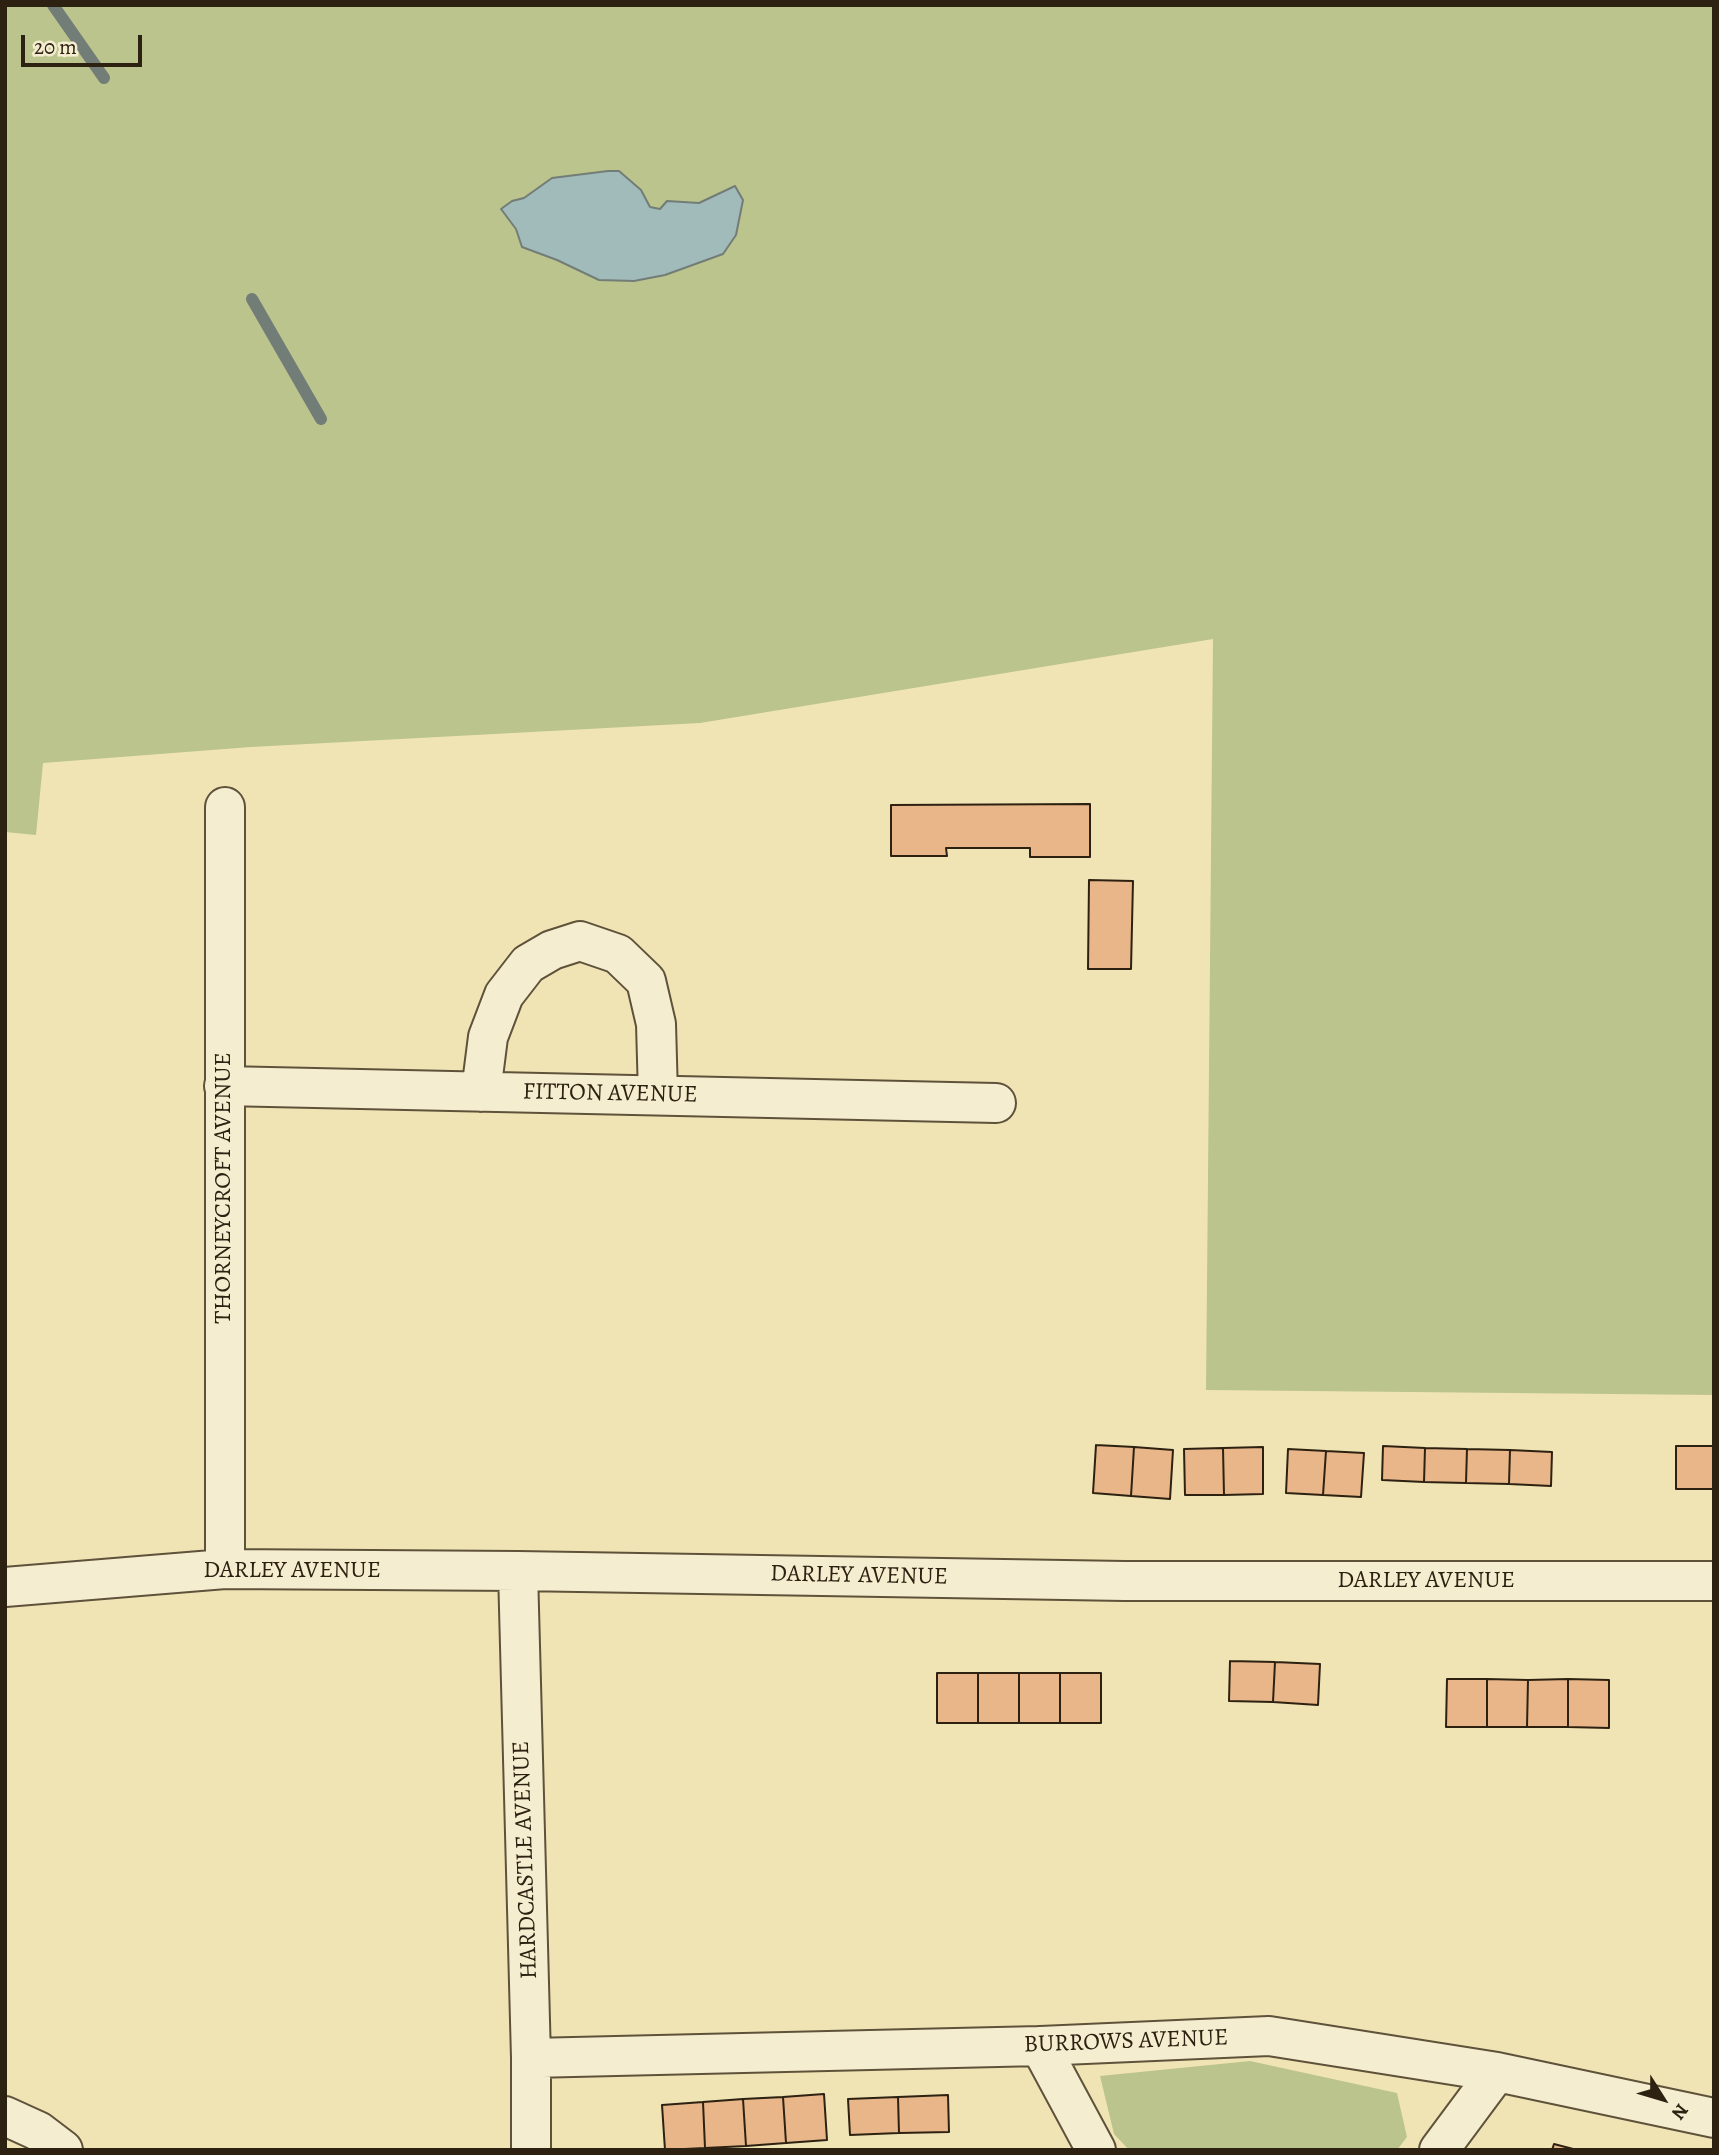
<!DOCTYPE html>
<style>
body{margin:0}
#map{position:relative;width:1719px;height:2155px;overflow:hidden;background:#f0e4b5;font-family:Alegreya,serif}
canvas{display:block}
.frame{position:absolute;inset:0;border:7px solid #2d2112;pointer-events:none}
.north{position:absolute;left:1628px;top:2064px;width:70px;height:70px;-webkit-text-stroke:5px #f5edcf;paint-order:stroke;rotate:127deg;font-size:19px;font-weight:700;line-height:28px;text-align:center;color:#2d2112}
.north::after{content:'';display:block;margin:auto;width:24px;height:32px;background:#2d2112;clip-path:polygon(50% 0,100% 100%,50% 72%,0 100%)}
.scale{position:absolute;left:21px;top:35px;width:121px;height:32px;box-sizing:border-box;border:4px solid #2d2112;border-top:0;padding-left:9px;font-size:21px;line-height:24px;white-space:nowrap;color:#2d2112;-webkit-text-stroke:5px #f5edcf;paint-order:stroke}
</style>
<div id="map">
<canvas width="1719" height="2155"></canvas>
<div class="frame"></div>
<div class="north">N</div>
<div class="scale">20 m</div>
</div>
<script>
const ctx = document.querySelector('canvas').getContext('2d');
ctx.lineJoin = 'round';
function fillPath(path, color) {
  ctx.fillStyle = color;
  ctx.fill(path, 'evenodd');
}
function poly(rows) {
  const path = new Path2D();
  for (const r of rows) {
    path.moveTo(r[0], r[1]);
    for (let i = 2; i < r.length; i += 2) path.lineTo(r[i], r[i + 1]);
  }
  return path;
}
function stroke(path, color, width, dash) {
  ctx.strokeStyle = color;
  ctx.lineWidth = width;
  ctx.lineCap = dash ? 'butt' : 'round';
  ctx.setLineDash(dash || []);
  ctx.stroke(path);
}
function drawText(font, color, halo, rows, align = 'center') {
  ctx.font = font + ' Alegreya,serif';
  ctx.lineWidth = 5;
  ctx.setLineDash([]);
  ctx.textBaseline = 'middle';
  ctx.strokeStyle = halo;
  ctx.fillStyle = color;
  for (const [text, x, y, turn = 0] of rows) {
    ctx.save();
    ctx.translate(x, y);
    ctx.rotate((+turn || 0) * Math.PI / 180);
    ctx.textAlign = isNaN(turn) ? turn : align;
    if (halo) ctx.strokeText(text, 0, 0);
    ctx.fillText(text, 0, 0);
    ctx.restore();
  }
}
const green = poly([
 [5,5,1714,5,1714,1395,1206,1390,1213,639,700,723,251,747,43,763,36,835,5,832],
 [1250,2061,1397,2093,1407,2137,1397,2150,1129,2150,1114,2134,1100,2076]
]);
const water = poly([
 [608,171,619,171,641,190,650,207,660,209,667,201,699,203,735,186,743,200,736,235,723,254,665,275,634,281,599,280,557,260,522,247,516,229,501,209,512,201,524,198,552,178,608,171]
]);
const stream = poly([
 [53,5,104,78],
 [252,299,321,419]
]);
const building = poly([
 [1090,804,1090,857,1030,857,1030,848,946,848,947,856,891,856,891,805,1090,804],
 [1089,880,1133,881,1131,969,1088,969,1089,880],
 [1096,1445,1134,1447,1131,1496,1093,1493,1096,1445],
 [1383,1446,1425,1448,1424,1482,1382,1480,1383,1446],
 [1676,1446,1714,1446,1714,1489,1676,1489,1676,1446],
 [1134,1447,1173,1450,1170,1499,1131,1496,1134,1447],
 [1263,1447,1263,1494,1224,1495,1223,1448,1263,1447],
 [1223,1448,1224,1495,1185,1495,1184,1449,1223,1448],
 [1425,1448,1467,1449,1466,1483,1424,1482,1425,1448],
 [1288,1449,1326,1451,1323,1495,1286,1493,1288,1449],
 [1467,1449,1510,1450,1509,1484,1466,1483,1467,1449],
 [1510,1450,1552,1452,1551,1486,1509,1484,1510,1450],
 [1326,1451,1364,1453,1361,1497,1323,1495,1326,1451],
 [1230,1661,1275,1662,1273,1702,1229,1701,1230,1661],
 [1275,1662,1320,1664,1318,1705,1273,1702,1275,1662],
 [937,1673,978,1673,978,1723,937,1723,937,1673],
 [978,1673,1019,1673,1019,1723,978,1723,978,1673],
 [1019,1673,1060,1673,1060,1723,1019,1723,1019,1673],
 [1060,1673,1101,1673,1101,1723,1060,1723,1060,1673],
 [1447,1679,1487,1679,1487,1727,1446,1727,1447,1679],
 [1487,1679,1528,1680,1527,1727,1487,1727,1487,1679],
 [1568,1679,1609,1680,1609,1728,1568,1727,1568,1679],
 [1568,1679,1568,1727,1527,1727,1528,1680,1568,1679],
 [824,2094,827,2140,786,2143,783,2097,824,2094],
 [948,2095,949,2132,899,2133,898,2097,948,2095],
 [783,2097,786,2143,746,2146,743,2099,783,2097],
 [898,2097,899,2133,850,2135,848,2099,898,2097],
 [743,2099,746,2146,705,2148,703,2102,743,2099],
 [703,2102,705,2148,665,2150,662,2105,703,2102],
 [1554,2144,1577,2150,1552,2150,1554,2144]
]);
const minor = poly([
 [224,1086,996,1103],
 [481,1092,488,1037,504,995,528,964,552,950,580,941,618,954,646,981,656,1024,658,1095],
 [225,1569,225,807],
 [518,1571,531,2058,531,2150],
 [5,1587,225,1569,518,1571,1125,1581,1714,1581],
 [1040,2046,1096,2150],
 [531,2058,1040,2046,1269,2036,1497,2072,1714,2118],
 [5,2116,38,2131,63,2150],
 [1439,2150,1497,2072]
]);
const streetNames = [
 ["FITTON AVENUE",610,1094,1],
 ["THORNEYCROFT AVENUE",224,1188,-90],
 ["DARLEY AVENUE",292,1571],
 ["DARLEY AVENUE",859,1576,1],
 ["DARLEY AVENUE",1426,1581],
 ["HARDCASTLE AVENUE",526,1860,-92],
 ["BURROWS AVENUE",1126,2042,-2]
];
fillPath(green, '#bbc48c');
fillPath(water, '#a1bbba');
stroke(water, '#737d77', 2);
stroke(stream, '#737d77', 12);
fillPath(building, '#e8b688');
stroke(building, '#2d2112', 2);
stroke(minor, '#5e523b', 42);
stroke(minor, '#f5edcf', 38);
drawText('24px', '#2d2112', '#f5edcf', streetNames);
</script>
